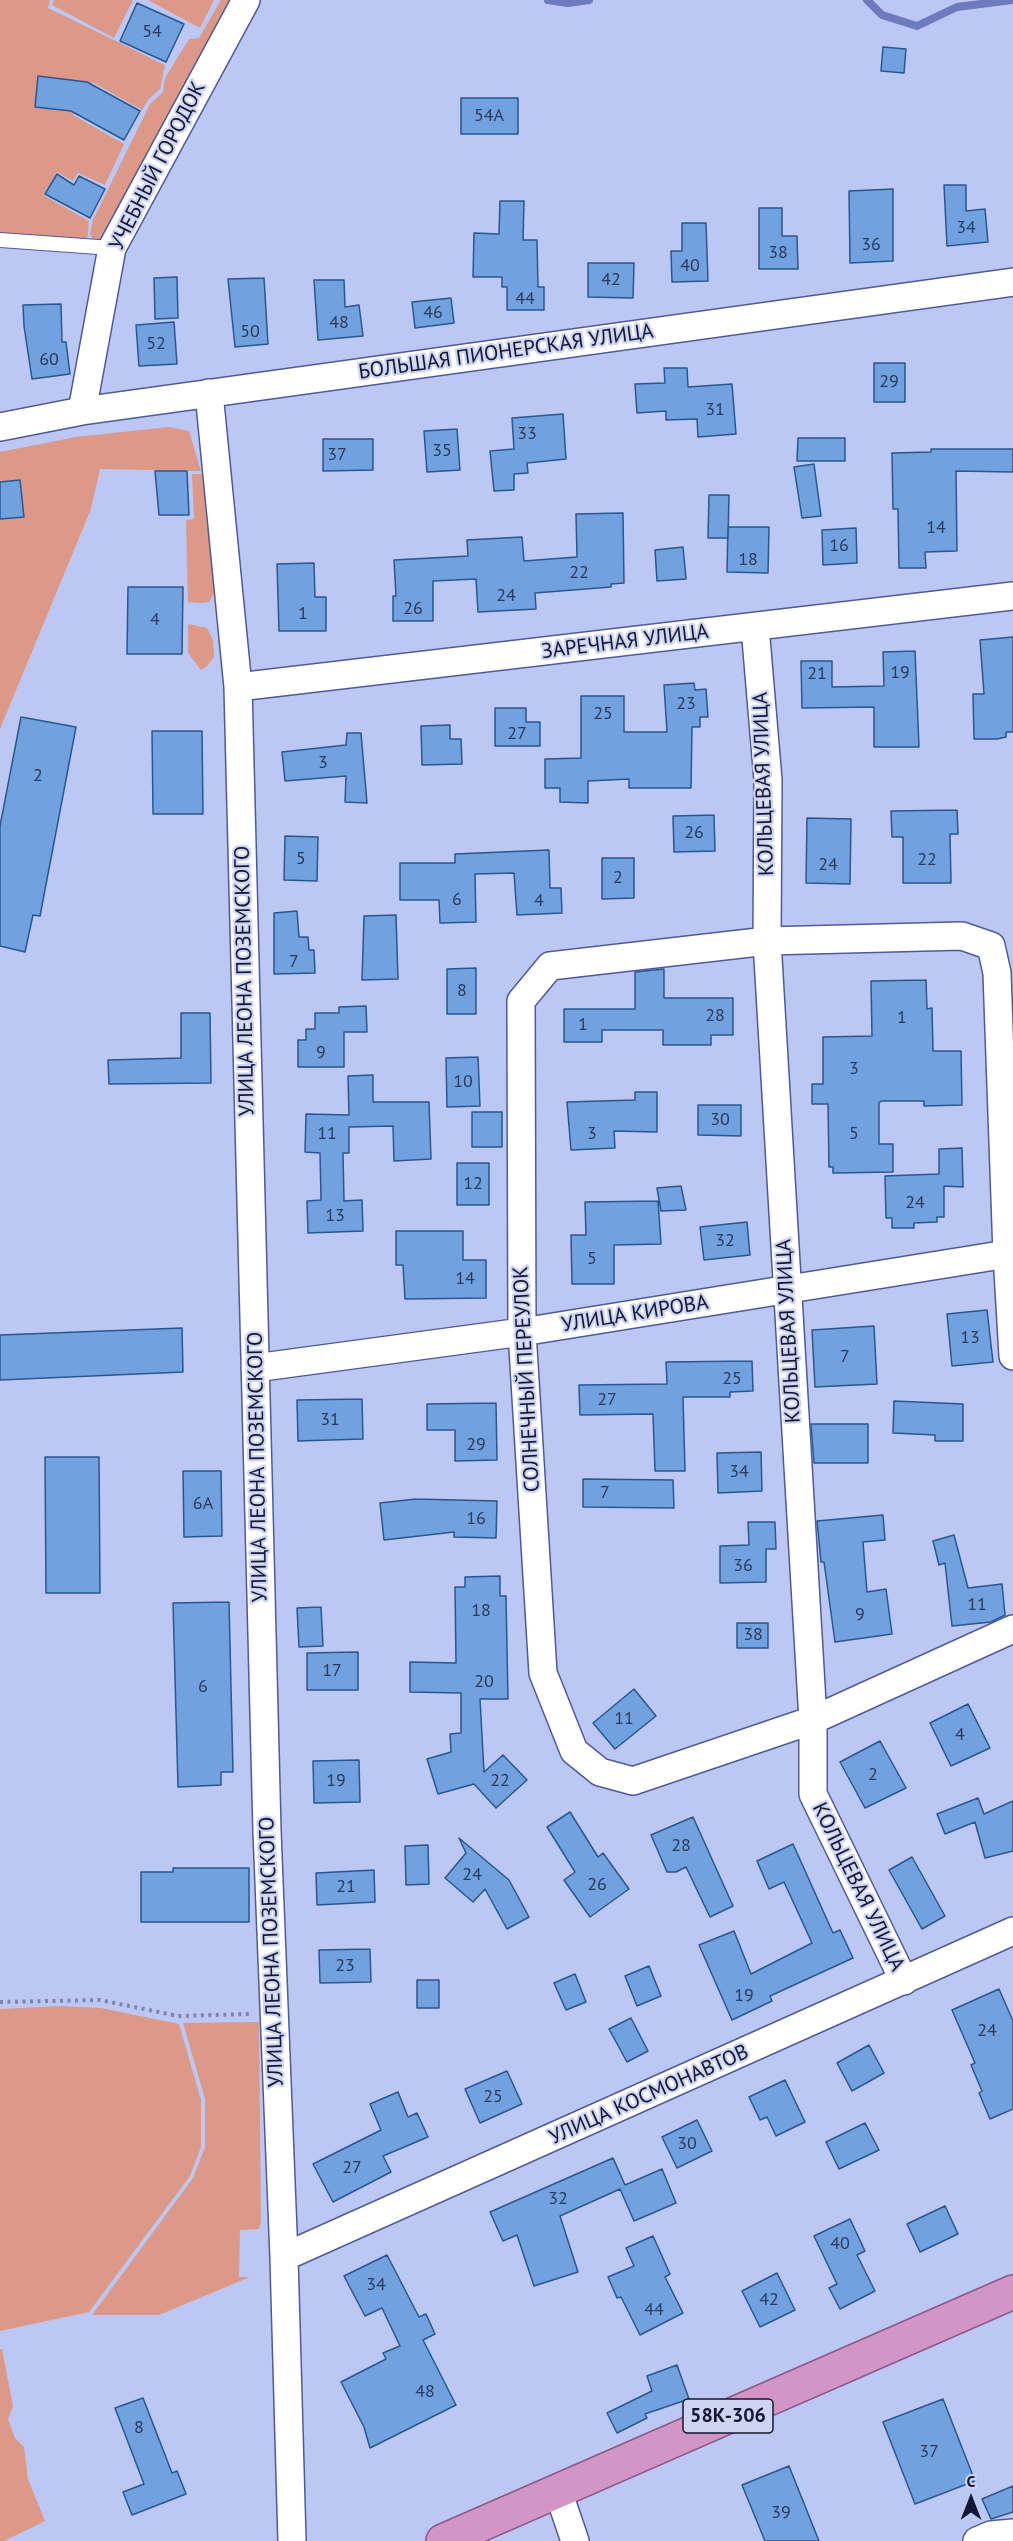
<!DOCTYPE html>
<meta charset="utf-8">
<style>
body{margin:0}
#map{position:relative;width:1013px;height:2541px;overflow:hidden;background:#bdc7f3;font-family:"PT Sans",sans-serif}
canvas{display:block}
.north{position:absolute;left:941px;top:2469px;width:60px;height:60px;-webkit-text-stroke:4px #ced5f3;paint-order:stroke;rotate:0deg;font-size:16px;font-weight:700;line-height:24px;text-align:center;color:#131732}
.north::after{content:'';display:block;margin:auto;width:21px;height:27px;background:#131732;clip-path:polygon(50% 0,100% 100%,50% 72%,0 100%)}
</style>
<div id="map">
<canvas width="1013" height="2541"></canvas>
<div class="north">С</div>
</div>
<script>
const ctx = document.querySelector('canvas').getContext('2d');
ctx.lineJoin = 'round';
function fillPath(path, color) {
  ctx.fillStyle = color;
  ctx.fill(path, 'evenodd');
}
function poly(rows) {
  const path = new Path2D();
  for (const r of rows) {
    path.moveTo(r[0], r[1]);
    for (let i = 2; i < r.length; i += 2) path.lineTo(r[i], r[i + 1]);
  }
  return path;
}
function stroke(path, color, width, dash) {
  ctx.strokeStyle = color;
  ctx.lineWidth = width;
  ctx.lineCap = dash ? 'butt' : 'round';
  ctx.setLineDash(dash || []);
  ctx.stroke(path);
}
function drawText(font, color, halo, rows, align = 'center') {
  ctx.font = font + ' "PT Sans",sans-serif';
  ctx.lineWidth = 4.5;
  ctx.setLineDash([]);
  ctx.textBaseline = 'middle';
  ctx.strokeStyle = halo;
  ctx.fillStyle = color;
  for (const [text, x, y, turn = 0] of rows) {
    ctx.save();
    ctx.translate(x, y);
    ctx.rotate((+turn || 0) * Math.PI / 180);
    ctx.textAlign = isNaN(turn) ? turn : align;
    if (halo) ctx.strokeText(text, 0, 0);
    ctx.fillText(text, 0, 0);
    ctx.restore();
  }
}
const green = poly([
 [0,0,50,0,48,8,165,65,160,89,148,100,142,110,92,82,73,115,124,144,105,185,78,173,73,181,57,172,43,195,89,221,87,242,0,236],
 [54,0,133,0,114,38,52,5],
 [148,0,214,0,200,28],
 [221,0,236,0,103,241,94,241,90,234,93,220,150,104,163,92,165,78,189,39,199,38],
 [169,427,189,431,201,471,100,469,91,509,0,729,0,452,76,437],
 [192,474,202,474,216,590,209,602,200,603,188,602,186,520,194,519],
 [188,624,207,628,213,640,214,657,207,666,201,670,188,653],
 [60,2006,101,2008,179,2024,201,2100,201,2147,190,2176,89,2312,0,2331,0,2009],
 [259,2022,261,2222,259,2229,240,2230,239,2277,250,2277,159,2315,92,2315,193,2178,205,2147,205,2099,183,2023],
 [0,2349,2,2349,13,2406,8,2419,15,2438,24,2447,28,2479,45,2521,4,2541,0,2541]
]);
const stream = poly([
 [548,0,568,3,589,0],
 [867,0,882,15,917,26,957,7,1012,0]
]);
const building = poly([
 [137,3,184,24,166,62,120,41,137,3],
 [883,47,906,49,904,73,881,71,883,47],
 [38,76,87,82,140,111,124,140,71,111,35,107,38,76],
 [461,98,518,98,518,134,461,134,461,98],
 [57,174,74,185,79,176,105,189,90,218,45,194,57,174],
 [944,185,966,185,966,211,985,209,988,242,947,246,944,185],
 [893,189,893,261,850,263,849,191,893,189],
 [500,201,524,201,523,240,537,240,538,287,544,287,544,310,507,310,507,287,502,287,502,277,473,277,474,233,499,234,500,201],
 [759,208,782,208,782,236,797,236,798,269,759,269,759,208],
 [682,223,706,223,708,281,672,282,671,251,682,251,682,223],
 [588,263,634,263,633,298,588,297,588,263],
 [177,277,178,318,155,319,154,278,177,277],
 [264,278,268,344,235,347,228,279,264,278],
 [314,280,344,280,345,307,359,305,363,336,318,340,314,280],
 [451,298,454,323,415,328,412,302,451,298],
 [61,304,62,342,66,342,70,374,32,379,24,326,23,305,61,304],
 [174,322,177,364,139,366,136,325,174,322],
 [874,363,905,363,905,402,874,402,874,363],
 [664,368,687,368,688,387,732,384,736,434,698,437,697,419,666,420,666,411,637,413,635,384,665,383,664,368],
 [563,414,566,459,527,463,528,473,514,474,514,490,494,491,490,451,514,449,512,418,563,414],
 [457,429,460,470,427,472,424,431,457,429],
 [798,438,845,438,845,461,797,461,798,438],
 [323,439,373,439,373,470,323,471,323,439],
 [931,449,1013,449,1013,472,956,471,957,551,925,552,926,568,899,568,898,509,893,509,892,453,931,452,931,449],
 [814,464,821,516,802,518,794,467,814,464],
 [155,471,187,471,189,515,159,515,155,471],
 [20,480,24,517,0,519,0,482,20,480],
 [709,495,729,495,728,538,708,538,709,495],
 [623,513,624,583,611,584,611,587,535,593,536,609,478,612,476,579,433,581,433,621,393,621,393,596,396,596,394,560,468,556,467,540,522,537,524,561,577,557,576,514,623,513],
 [728,527,769,527,768,573,727,572,728,527],
 [856,528,857,563,823,565,822,530,856,528],
 [683,547,686,579,657,581,655,550,683,547],
 [314,563,315,597,326,597,326,631,279,631,277,564,314,563],
 [128,587,183,587,182,654,127,654,128,587],
 [1013,637,1013,732,1006,732,1006,737,997,739,974,739,973,694,984,694,980,640,1013,637],
 [915,651,919,747,874,747,874,707,802,708,801,661,832,661,832,687,884,686,883,652,915,651],
 [694,683,695,690,706,689,708,717,700,717,700,727,692,727,691,788,629,788,629,779,588,781,588,803,560,802,560,788,545,788,545,759,581,758,581,696,624,696,624,732,667,732,664,685,694,683],
 [495,708,526,708,526,722,540,722,540,746,495,746,495,708],
 [21,717,76,727,40,916,33,915,25,952,0,946,0,826,21,717],
 [450,725,450,739,461,739,462,764,422,765,421,726,450,725],
 [152,731,202,731,203,814,153,814,152,731],
 [347,733,361,733,367,803,345,802,346,776,285,781,282,752,346,745,347,733],
 [957,810,958,834,950,834,951,883,903,883,903,837,892,837,891,811,957,810],
 [714,815,715,851,674,852,673,816,714,815],
 [807,818,851,819,850,884,806,883,807,818],
 [285,836,318,837,317,881,284,880,285,836],
 [549,850,550,888,561,888,562,913,517,915,514,873,475,874,476,922,440,923,439,900,400,900,400,863,455,863,455,854,549,850],
 [602,858,634,858,634,898,602,899,602,858],
 [297,911,299,937,308,937,309,950,314,950,315,973,274,974,274,913,297,911],
 [396,915,398,979,362,980,364,916,396,915],
 [476,968,476,1014,447,1014,447,969,476,968],
 [664,969,664,998,733,998,733,1035,711,1035,711,1045,663,1045,663,1030,602,1030,602,1042,564,1042,564,1009,635,1009,635,972,664,969],
 [926,980,927,1009,932,1008,933,1051,961,1051,962,1105,924,1106,924,1101,881,1101,879,1103,879,1144,893,1144,893,1172,833,1173,833,1167,829,1167,828,1104,812,1104,812,1084,823,1084,823,1037,872,1036,871,981,926,980],
 [366,1006,367,1032,344,1032,344,1067,298,1067,298,1040,306,1040,306,1029,315,1029,315,1013,339,1013,339,1007,366,1006],
 [181,1013,210,1013,211,1083,109,1084,108,1060,181,1058,181,1013],
 [478,1057,480,1106,447,1107,446,1058,478,1057],
 [373,1075,373,1102,429,1102,431,1159,394,1161,393,1126,349,1127,349,1153,343,1153,344,1201,362,1200,363,1231,308,1233,307,1201,321,1200,320,1153,305,1152,306,1114,349,1115,348,1076,373,1075],
 [635,1092,657,1092,657,1132,614,1131,615,1148,571,1150,567,1102,635,1100,635,1092],
 [698,1105,741,1105,741,1136,698,1135,698,1105],
 [472,1112,502,1112,502,1147,472,1147,472,1112],
 [962,1148,963,1187,944,1186,944,1217,937,1217,937,1222,914,1223,914,1228,892,1228,892,1218,886,1218,885,1176,939,1174,939,1149,962,1148],
 [457,1163,489,1163,489,1205,457,1205,457,1163],
 [681,1186,686,1210,661,1211,657,1188,681,1186],
 [658,1201,661,1244,614,1245,614,1284,572,1284,571,1235,586,1235,585,1202,658,1201],
 [747,1222,750,1255,704,1260,700,1227,747,1222],
 [396,1231,463,1231,463,1260,486,1260,486,1298,405,1299,403,1265,396,1265,396,1231],
 [987,1310,993,1362,952,1366,947,1314,987,1310],
 [874,1326,877,1384,815,1387,812,1330,874,1326],
 [182,1328,183,1372,0,1380,0,1335,182,1328],
 [752,1361,753,1391,730,1392,730,1397,683,1397,685,1471,655,1471,653,1414,580,1415,579,1385,667,1384,666,1362,752,1361],
 [362,1399,363,1439,298,1441,297,1400,362,1399],
 [894,1401,963,1404,963,1441,935,1441,935,1435,893,1433,894,1401],
 [496,1403,497,1460,455,1461,455,1430,427,1430,427,1404,496,1403],
 [811,1424,868,1424,868,1463,814,1463,811,1424],
 [761,1452,762,1491,718,1493,717,1453,761,1452],
 [45,1457,99,1457,100,1593,46,1593,45,1457],
 [183,1471,221,1471,222,1536,184,1537,183,1471],
 [583,1479,673,1480,674,1508,583,1507,583,1479],
 [416,1499,497,1501,496,1538,454,1537,454,1532,384,1540,380,1503,416,1499],
 [883,1515,885,1540,863,1542,867,1592,886,1589,892,1634,835,1642,824,1562,821,1562,817,1521,883,1515],
 [748,1522,775,1522,776,1549,766,1549,766,1582,720,1583,720,1546,749,1545,748,1522],
 [954,1535,968,1588,1002,1584,1005,1615,991,1622,952,1626,945,1563,939,1565,933,1541,954,1535],
 [500,1576,500,1596,506,1596,508,1699,480,1699,484,1772,503,1755,527,1780,496,1808,474,1784,438,1794,427,1759,451,1752,450,1734,461,1733,461,1693,410,1692,410,1662,456,1663,455,1587,465,1587,465,1577,500,1576],
 [229,1602,233,1772,221,1772,221,1785,178,1787,173,1603,229,1602],
 [321,1607,323,1646,299,1647,297,1608,321,1607],
 [737,1623,768,1623,768,1648,737,1648,737,1623],
 [358,1652,358,1690,307,1690,307,1653,358,1652],
 [634,1689,656,1716,615,1749,593,1723,634,1689],
 [968,1704,990,1748,951,1766,930,1723,968,1704],
 [880,1741,906,1788,865,1808,840,1762,880,1741],
 [359,1760,360,1802,314,1803,313,1761,359,1760],
 [978,1798,984,1814,1013,1801,1013,1851,985,1858,975,1822,945,1834,937,1814,978,1798],
 [570,1812,598,1857,603,1853,629,1889,590,1917,564,1880,575,1872,547,1827,570,1812],
 [693,1817,733,1906,710,1917,686,1867,676,1872,667,1872,651,1835,693,1817],
 [459,1838,509,1880,529,1917,507,1929,485,1889,473,1902,445,1878,466,1853,459,1838],
 [793,1844,833,1933,840,1930,853,1958,770,1996,772,2001,732,2020,699,1945,734,1931,751,1974,812,1943,784,1882,769,1889,757,1861,793,1844],
 [428,1845,429,1884,406,1885,405,1846,428,1845],
 [912,1857,945,1916,922,1929,889,1870,912,1857],
 [173,1868,249,1868,249,1922,141,1922,141,1872,173,1872,173,1868],
 [374,1870,375,1902,317,1905,316,1873,374,1870],
 [370,1949,371,1982,320,1983,319,1950,370,1949],
 [649,1966,661,1996,637,2006,625,1976,649,1966],
 [575,1974,586,2002,566,2010,554,1983,575,1974],
 [417,1980,439,1980,439,2008,417,2008,417,1980],
 [999,1989,1013,2021,1013,2109,990,2119,979,2093,982,2091,971,2065,975,2063,952,2010,999,1989],
 [631,2018,648,2051,627,2062,609,2029,631,2018],
 [869,2045,884,2073,852,2091,837,2063,869,2045],
 [507,2071,522,2104,480,2123,465,2089,507,2071],
 [785,2080,805,2122,776,2136,767,2117,760,2120,749,2097,785,2080],
 [398,2092,408,2117,417,2113,428,2137,383,2156,391,2172,333,2202,313,2164,381,2130,370,2104,398,2092],
 [697,2120,712,2151,677,2168,662,2137,697,2120],
 [865,2123,879,2150,839,2169,826,2142,865,2123],
 [613,2158,625,2185,662,2169,676,2203,634,2221,620,2189,560,2216,578,2272,534,2286,517,2235,503,2241,490,2212,613,2158],
 [945,2206,958,2234,920,2252,907,2224,945,2206],
 [850,2219,865,2251,857,2255,875,2291,840,2309,829,2288,837,2284,814,2236,850,2219],
 [653,2236,670,2274,665,2277,683,2313,640,2335,621,2297,617,2298,608,2277,634,2266,626,2248,653,2236],
 [387,2255,419,2317,426,2314,435,2334,423,2340,456,2405,370,2448,364,2427,341,2382,386,2359,383,2353,400,2346,382,2308,365,2316,344,2276,387,2255],
 [777,2273,795,2310,760,2327,742,2291,777,2273],
 [677,2365,689,2399,645,2414,647,2418,617,2433,607,2413,652,2391,647,2376,677,2365],
 [143,2398,172,2473,177,2471,186,2494,132,2515,123,2492,144,2484,115,2408,143,2398],
 [943,2399,975,2481,915,2504,883,2422,943,2399],
 [789,2466,819,2541,765,2541,742,2485,789,2466],
 [1013,2486,1013,2512,991,2519,982,2499,1013,2486]
]);
const path = poly([
 [0,2002,100,2000,178,2016,250,2014]
]);
const service = poly([
 [0,240,112,248]
]);
const minor = poly([
 [209,393,238,687,267,1831,284,2257,292,2541],
 [82,411,112,248,246,0],
 [0,427,82,411,1013,282],
 [755,627,768,780,767,941,813,1720,813,1794,904,1981],
 [238,687,1013,596],
 [1013,1356,1007,1254,997,973,991,946,962,936,767,941,550,966,521,1001,522,1332,543,1673,574,1751,600,1772,633,1781,813,1720,1013,1629],
 [255,1368,522,1332,1013,1253],
 [284,2257,1013,1931],
 [558,2491,575,2541],
 [977,2541,991,2535,1013,2533]
]);
const trunk = poly([
 [443,2541,1013,2292]
]);
const numberNames = [
 ["54",152,32],
 ["54А",489,116],
 ["34",966,228],
 ["36",871,245],
 ["38",778,253],
 ["40",690,266],
 ["42",611,280],
 ["44",525,299],
 ["46",433,313],
 ["48",339,323],
 ["50",250,332],
 ["52",156,344],
 ["60",49,360],
 ["29",889,382],
 ["31",715,410],
 ["33",527,434],
 ["35",442,451],
 ["37",337,455],
 ["14",936,528],
 ["16",839,546],
 ["18",748,560],
 ["22",579,573],
 ["24",506,596],
 ["26",413,609],
 ["1",303,614],
 ["4",155,620],
 ["19",900,673],
 ["21",817,674],
 ["23",686,704],
 ["25",603,714],
 ["27",517,734],
 ["3",323,763],
 ["2",38,776],
 ["26",694,833],
 ["5",301,859],
 ["22",927,860],
 ["24",828,865],
 ["2",618,878],
 ["6",457,900],
 ["4",539,901],
 ["7",294,962],
 ["8",462,991],
 ["28",715,1016],
 ["1",902,1018],
 ["1",583,1025],
 ["9",321,1053],
 ["3",854,1069],
 ["10",463,1082],
 ["30",720,1120],
 ["11",327,1134],
 ["3",592,1134],
 ["5",854,1134],
 ["12",473,1184],
 ["24",915,1203],
 ["13",335,1216],
 ["32",725,1241],
 ["5",592,1259],
 ["14",465,1279],
 ["13",970,1338],
 ["7",845,1357],
 ["25",732,1379],
 ["27",607,1400],
 ["31",330,1420],
 ["29",476,1445],
 ["34",739,1472],
 ["7",605,1493],
 ["6А",203,1504],
 ["16",476,1519],
 ["36",743,1566],
 ["11",977,1605],
 ["18",481,1611],
 ["9",860,1615],
 ["38",753,1635],
 ["17",332,1671],
 ["20",484,1682],
 ["6",203,1687],
 ["11",624,1719],
 ["4",960,1735],
 ["2",873,1775],
 ["19",336,1781],
 ["22",500,1781],
 ["28",681,1846],
 ["24",472,1875],
 ["26",597,1885],
 ["21",346,1887],
 ["23",345,1966],
 ["19",744,1996],
 ["24",987,2031],
 ["25",493,2097],
 ["30",687,2144],
 ["27",352,2168],
 ["32",558,2199],
 ["40",840,2244],
 ["34",376,2285],
 ["42",769,2300],
 ["44",654,2310],
 ["48",425,2392],
 ["8",139,2428],
 ["37",929,2452],
 ["39",781,2513]
];
const shields = [
 [728,2416,90]
];
const shieldNames = [
 ["58К-306",728,2416]
];
const streetNames = [
 ["УЧЕБНЫЙ ГОРОДОК",158,166,-63],
 ["БОЛЬШАЯ ПИОНЕРСКАЯ УЛИЦА",506,352,-8],
 ["ЗАРЕЧНАЯ УЛИЦА",625,642,-7],
 ["КОЛЬЦЕВАЯ УЛИЦА",764,784,-92],
 ["УЛИЦА ЛЕОНА ПОЗЕМСКОГО",245,981,-91],
 ["УЛИЦА КИРОВА",635,1314,-9],
 ["КОЛЬЦЕВАЯ УЛИЦА",789,1331,-93],
 ["СОЛНЕЧНЫЙ ПЕРЕУЛОК",527,1379,-93],
 ["УЛИЦА ЛЕОНА ПОЗЕМСКОГО",258,1467,-91],
 ["КОЛЬЦЕВАЯ УЛИЦА",858,1887,64],
 ["УЛИЦА ЛЕОНА ПОЗЕМСКОГО",272,1952,-92],
 ["УЛИЦА КОСМОНАВТОВ",649,2095,-24]
];
fillPath(green, '#dd9987');
stroke(stream, '#6d7abe', 8);
fillPath(building, '#71a2df');
stroke(building, '#29578f', 1.5);
stroke(service, '#4f5a9b', 16);
stroke(minor, '#4f5a9b', 30);
stroke(trunk, '#885989', 36);
stroke(path, '#7e85ab', 4, [3, 4.5]);
stroke(service, '#fff', 14);
stroke(minor, '#fff', 27);
stroke(trunk, '#d296c6', 33);
drawText('18px', '#2a3a5d', null, numberNames);
for (const [x, y, w] of shields) {
  const box = new Path2D();
  box.roundRect(x - w / 2, y - 17, w, 34, 4.5);
  ctx.fillStyle = '#ced5f3';
  ctx.fill(box);
  stroke(box, '#131732', 1.5);
}
drawText('bold 20px', '#131732', null, shieldNames);
drawText('21px', '#131732', '#ced5f3', streetNames);
</script>
